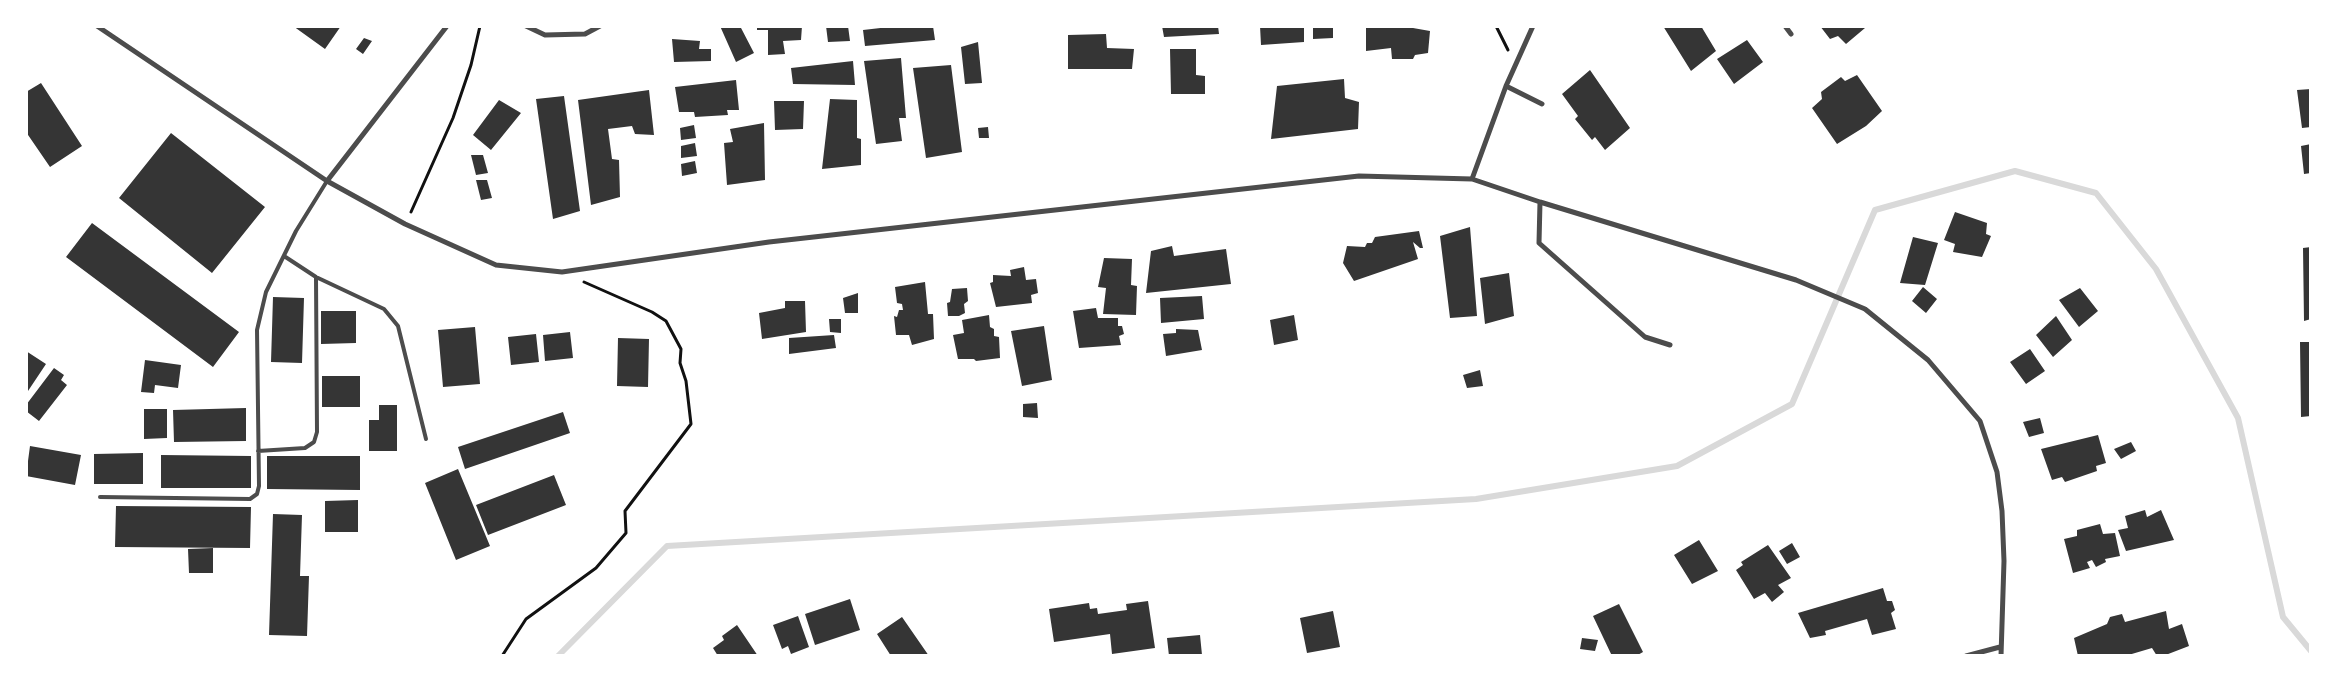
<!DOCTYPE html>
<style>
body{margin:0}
#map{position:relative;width:2337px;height:682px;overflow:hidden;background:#fff;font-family:Arial,sans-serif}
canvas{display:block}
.frame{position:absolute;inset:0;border:28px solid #fff;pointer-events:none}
</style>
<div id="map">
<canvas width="2337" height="682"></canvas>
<div class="frame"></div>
</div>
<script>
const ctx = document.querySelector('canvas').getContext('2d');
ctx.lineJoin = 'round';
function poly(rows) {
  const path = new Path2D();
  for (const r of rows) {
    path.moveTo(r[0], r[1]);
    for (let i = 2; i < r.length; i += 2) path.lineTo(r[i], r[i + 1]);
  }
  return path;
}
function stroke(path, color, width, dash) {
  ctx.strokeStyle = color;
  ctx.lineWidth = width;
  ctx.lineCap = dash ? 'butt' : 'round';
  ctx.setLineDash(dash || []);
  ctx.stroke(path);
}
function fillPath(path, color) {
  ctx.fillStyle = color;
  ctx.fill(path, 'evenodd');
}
const stream = poly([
 [558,656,667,546,1476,499,1677,466,1792,404,1875,210,2015,171,2096,193,2156,269,2238,418,2283,617,2311,651]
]);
const building = poly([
 [293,26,341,26,325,49],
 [720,26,740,26,754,53,736,62],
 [757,26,802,26,801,40,783,41,785,54,768,55,768,30,757,30],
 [826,26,848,26,850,41,828,42],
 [898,26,933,26,935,40,865,46,863,30],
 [1162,26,1218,26,1219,34,1164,37],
 [1260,26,1304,26,1304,42,1261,45],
 [1313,26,1333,26,1333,38,1313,39],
 [1366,26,1413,26,1413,28,1430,31,1428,53,1415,55,1413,59,1392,59,1391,48,1366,51],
 [1663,26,1701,26,1716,51,1691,71],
 [1820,26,1863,26,1865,28,1846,44,1838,36,1830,39],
 [1106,34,1107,48,1134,49,1132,69,1068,69,1068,35],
 [364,38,372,41,363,54,356,49],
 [672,39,700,41,699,49,711,49,711,61,674,62],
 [1747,40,1763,62,1734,84,1717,59],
 [978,42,982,83,965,84,961,47],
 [1170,49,1196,49,1196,75,1205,76,1205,94,1171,94],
 [901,58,906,118,899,118,902,141,876,144,864,61],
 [853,61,855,85,793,84,791,68],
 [951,65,962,152,926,158,913,68],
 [1590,70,1630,128,1605,150,1595,137,1592,140,1575,119,1578,116,1562,94],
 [1857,75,1882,111,1866,126,1837,144,1812,108,1822,99,1821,92,1841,77,1845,81],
 [1344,79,1345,98,1359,102,1358,129,1271,139,1277,86],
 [736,80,739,110,727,110,728,115,695,117,694,112,679,112,675,87],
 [41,83,82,146,50,167,26,132,26,92],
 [2311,89,2311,127,2302,128,2297,90],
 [649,90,654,135,635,134,632,126,608,129,612,159,619,160,620,197,591,205,578,100],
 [564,96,580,211,553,219,536,99],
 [830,99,857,100,857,138,861,139,861,165,822,169],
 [499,100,521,113,491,150,473,135],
 [774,101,804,101,803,129,775,130],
 [764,123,765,180,727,185,724,143,733,142,730,129],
 [694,125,696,138,681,140,680,128],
 [988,127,989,138,979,138,978,128],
 [171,133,265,207,212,273,119,198],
 [695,143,697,156,681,158,681,146],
 [2311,144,2311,173,2304,174,2301,146],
 [471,155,483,155,488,173,476,175],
 [695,161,697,173,682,176,681,164],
 [476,180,487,180,492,198,481,200],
 [1955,212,1987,223,1986,234,1991,236,1982,257,1953,252,1955,244,1944,240],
 [92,223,239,332,213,367,66,257],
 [1470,227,1477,316,1450,318,1440,236],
 [1419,231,1423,248,1420,248,1413,242,1418,259,1354,281,1343,263,1347,246,1365,247,1367,243,1372,243,1375,237],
 [1913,237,1938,243,1925,285,1900,283],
 [1172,246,1174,256,1226,249,1231,284,1146,293,1151,251],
 [2311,247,2311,319,2304,321,2303,248],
 [1104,258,1132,259,1131,285,1137,286,1136,315,1103,314,1106,288,1098,287],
 [1024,267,1026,280,1036,279,1038,293,1031,295,1032,303,996,307,990,283,993,282,993,275,1011,276,1010,270],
 [1509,273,1514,316,1485,324,1480,278],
 [925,282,928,314,933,314,934,339,912,345,909,335,896,335,894,316,897,317,899,310,903,310,902,304,897,303,895,287],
 [1923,287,1937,299,1926,313,1912,301],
 [967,288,968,301,964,304,965,313,959,316,948,316,947,303,950,302,952,289],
 [2080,288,2098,311,2079,327,2059,300],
 [858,293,858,313,845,313,843,298],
 [1202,296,1204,319,1161,323,1160,298],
 [273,297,304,298,302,363,271,362],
 [785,301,805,301,806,332,762,339,759,313,785,308],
 [1096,308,1098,318,1118,318,1118,326,1122,326,1124,334,1119,336,1121,345,1079,348,1073,311],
 [321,311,356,311,356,343,321,344],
 [989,315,990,327,994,329,994,336,999,337,1000,358,976,361,974,359,958,359,953,335,964,333,962,320],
 [1294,315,1298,340,1274,345,1270,320],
 [2056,316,2072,340,2053,357,2036,335],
 [829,319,841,319,841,333,830,332],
 [1044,326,1052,380,1022,386,1011,331],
 [475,327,480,384,443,387,438,330],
 [1176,329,1198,330,1202,350,1166,356,1163,334,1176,333],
 [570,332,573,358,545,361,543,335],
 [536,334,539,362,511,365,508,337],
 [834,335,836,348,789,354,789,338],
 [618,338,649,339,648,387,617,386],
 [2300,342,2311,342,2311,416,2301,417],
 [2030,349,2045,371,2026,384,2010,362],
 [26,351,46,364,26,394],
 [145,360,181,365,178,388,155,385,154,393,141,392],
 [54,368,64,375,61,380,67,385,39,421,26,411,26,405],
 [1480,370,1483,386,1467,388,1463,375],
 [322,376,360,376,360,407,322,407],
 [1037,403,1038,418,1023,417,1023,404],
 [379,405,397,405,397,451,369,451,369,420,379,420],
 [246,408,246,441,174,442,173,410],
 [144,409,167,409,167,438,144,439],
 [563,412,570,433,465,469,458,447],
 [2040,418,2044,433,2029,437,2023,422],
 [2098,435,2106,463,2096,466,2097,471,2065,482,2062,477,2052,480,2041,449],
 [2131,442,2136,451,2121,459,2114,449],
 [30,446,81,455,75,485,26,476],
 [143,453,143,484,94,484,94,454],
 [161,455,251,456,251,488,161,488],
 [267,456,360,456,360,490,267,489],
 [458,469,490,546,456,560,425,483],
 [554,475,566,505,488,535,476,505],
 [358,500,358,532,325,532,325,501],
 [116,506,251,507,250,548,115,547],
 [2145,510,2147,517,2161,510,2174,540,2126,551,2118,530,2128,528,2125,516],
 [273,514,302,515,300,576,309,576,307,636,269,635],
 [2100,524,2103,534,2115,533,2120,556,2105,559,2106,562,2096,567,2092,560,2087,562,2090,568,2073,573,2064,539,2077,536,2077,530],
 [1699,540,1718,571,1692,584,1674,555],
 [1792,543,1800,557,1787,564,1779,551],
 [1768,545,1791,578,1778,585,1784,592,1772,602,1765,593,1754,599,1736,570,1743,565,1741,562],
 [213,548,213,573,189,573,188,549],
 [1883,588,1887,601,1892,601,1895,610,1891,613,1896,629,1872,635,1867,619,1825,631,1826,635,1810,638,1798,613],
 [850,599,860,630,815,645,805,614],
 [1148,601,1155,648,1112,654,1110,634,1054,642,1049,609,1089,603,1090,609,1097,608,1098,614,1127,610,1126,604],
 [1619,604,1643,652,1636,656,1612,656,1593,616],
 [1333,611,1340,647,1307,653,1300,618],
 [2166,611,2169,629,2182,624,2189,646,2163,656,2157,656,2152,648,2125,656,2078,656,2074,638,2107,624,2110,617,2122,614,2125,622],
 [798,616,809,647,791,654,788,646,782,649,773,625],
 [902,617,929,656,891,656,877,634],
 [737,625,758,656,718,656,713,648,724,640,722,636],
 [1200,635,1202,655,1169,656,1167,638],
 [1582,638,1598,640,1595,651,1580,649]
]);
const path = poly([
 [1496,26,1508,50],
 [411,212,453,118,471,65,480,26],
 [502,656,526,619,596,568,626,533,625,511,691,424,686,381,680,363,681,349,666,321,652,312,584,282]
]);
const service = poly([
 [284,256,316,277,384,309,398,326,426,439],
 [258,451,305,448,314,442,317,432,316,277],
 [100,497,250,499,257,494,259,486,257,330,266,292,296,231,327,181]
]);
const minor = poly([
 [97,26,327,181,405,224,496,265,562,272,769,242,1359,176,1472,179,1540,202,1796,280,1865,309,1928,360,1980,421,1997,472,2002,511,2004,561,2001,656],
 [526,26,545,35,585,34,600,26],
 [1785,26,1791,34],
 [1506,86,1542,104],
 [1472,179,1506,86,1533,26],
 [327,181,447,26],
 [1540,202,1539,243,1645,337,1670,345],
 [1966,656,2000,647]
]);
stroke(stream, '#d9d9d9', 6);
fillPath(building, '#353535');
stroke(path, '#111', 3);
stroke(service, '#4c4c4c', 4);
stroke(minor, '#4c4c4c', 5);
</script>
